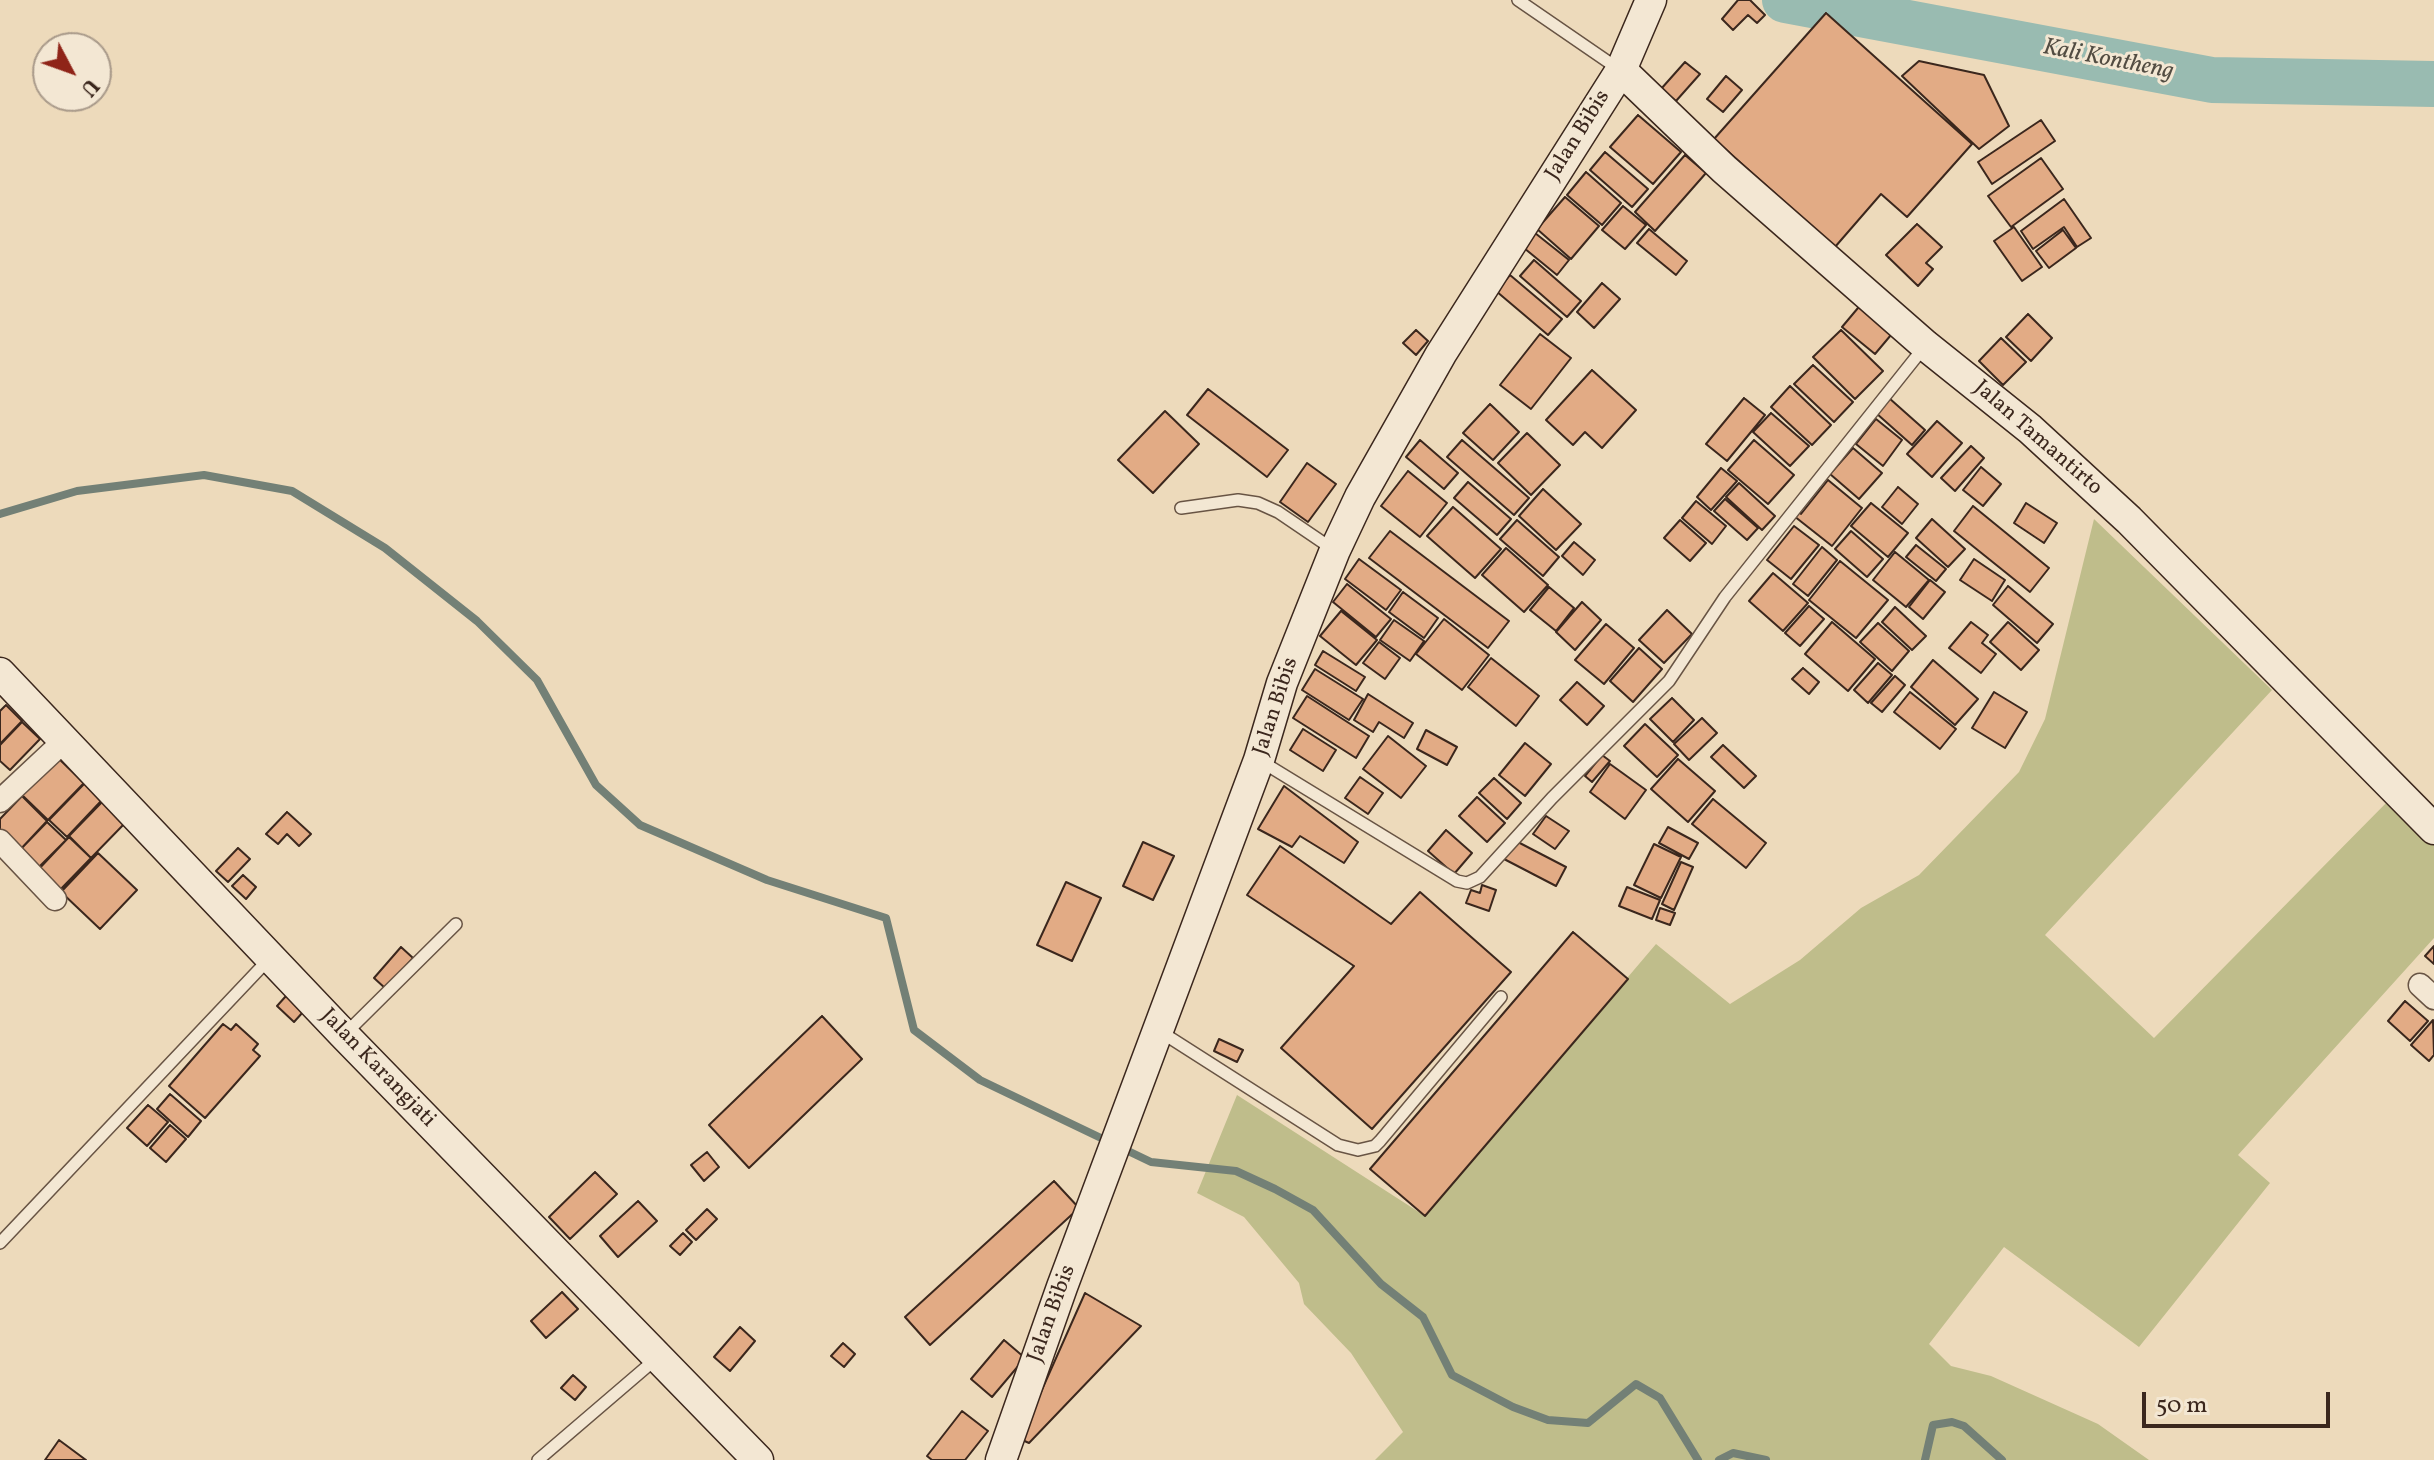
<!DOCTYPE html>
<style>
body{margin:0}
#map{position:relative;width:2434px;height:1460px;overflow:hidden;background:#eddabb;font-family:Vollkorn,serif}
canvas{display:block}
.north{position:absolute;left:32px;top:32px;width:80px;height:80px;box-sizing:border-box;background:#f3e7d3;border:2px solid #a99a8a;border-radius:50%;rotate:131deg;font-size:22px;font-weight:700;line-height:32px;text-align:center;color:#3b271d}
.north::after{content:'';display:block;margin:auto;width:28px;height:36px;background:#8f2418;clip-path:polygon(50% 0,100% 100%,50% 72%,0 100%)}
.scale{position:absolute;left:2142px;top:1392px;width:188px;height:36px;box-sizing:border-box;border:4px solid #3b271d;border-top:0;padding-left:10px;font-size:24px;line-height:28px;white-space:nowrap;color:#3b271d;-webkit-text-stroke:6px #f3e7d3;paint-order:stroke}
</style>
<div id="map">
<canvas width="2434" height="1460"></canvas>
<div class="north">U</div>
<div class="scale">50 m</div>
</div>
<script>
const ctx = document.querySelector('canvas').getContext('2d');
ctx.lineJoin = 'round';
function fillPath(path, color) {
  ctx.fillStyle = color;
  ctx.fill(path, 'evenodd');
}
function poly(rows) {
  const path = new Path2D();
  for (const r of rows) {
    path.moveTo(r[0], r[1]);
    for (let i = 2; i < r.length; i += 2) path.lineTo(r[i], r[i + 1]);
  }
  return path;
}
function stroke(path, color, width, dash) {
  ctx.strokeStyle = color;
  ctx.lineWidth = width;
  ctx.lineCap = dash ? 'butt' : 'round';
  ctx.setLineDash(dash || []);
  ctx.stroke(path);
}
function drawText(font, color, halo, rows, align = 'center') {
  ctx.font = font + ' Vollkorn,serif';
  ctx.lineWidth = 6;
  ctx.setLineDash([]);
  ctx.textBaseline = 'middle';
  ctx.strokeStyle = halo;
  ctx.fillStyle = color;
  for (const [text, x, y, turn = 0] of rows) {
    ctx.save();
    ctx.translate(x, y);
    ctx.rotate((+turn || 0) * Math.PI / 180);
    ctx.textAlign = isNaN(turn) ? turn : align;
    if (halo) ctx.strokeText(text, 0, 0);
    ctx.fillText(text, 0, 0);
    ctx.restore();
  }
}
const green = poly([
 [2094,519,2272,690,2045,935,2154,1038,2390,799,2434,844,2434,938,2238,1155,2270,1183,2139,1347,2004,1247,1929,1344,1951,1366,1991,1376,2098,1424,2149,1460,1375,1460,1403,1432,1351,1353,1304,1304,1299,1283,1244,1217,1197,1193,1237,1095,1425,1216,1656,944,1730,1004,1800,960,1861,908,1919,875,2019,772,2045,719]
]);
const stream = poly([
 [0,514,77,491,204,475,292,491,385,548,477,621,537,680,596,785,640,825,767,880,886,918,914,1030,980,1080,1151,1162,1236,1171,1275,1189,1313,1210,1381,1284,1423,1317,1452,1375,1513,1407,1548,1420,1588,1423,1636,1384,1660,1398,1698,1460],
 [1719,1460,1733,1453,1766,1460],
 [1925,1460,1933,1425,1952,1422,1964,1426,2002,1460]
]);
const river = poly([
 [1785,0,2212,80,2434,84]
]);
const building = poly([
 [1738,0,1750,0,1765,15,1757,23,1748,15,1733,30,1722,19,1738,0],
 [1826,13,1972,144,1907,217,1881,194,1835,247,1714,139,1826,13],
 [1919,61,1984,75,2009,126,1979,149,1902,76,1919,61],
 [1685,62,1700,74,1676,101,1661,89,1685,62],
 [1726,76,1742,90,1723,112,1707,99,1726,76],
 [1638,115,1681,152,1653,184,1610,147,1638,115],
 [2041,120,2055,141,1992,184,1978,162,2041,120],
 [1605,152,1648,189,1632,207,1590,170,1605,152],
 [1685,155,1706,173,1655,231,1635,212,1685,155],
 [2041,158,2063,189,2011,227,1988,196,2041,158],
 [1586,172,1621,203,1602,225,1567,195,1586,172],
 [1565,197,1599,226,1571,259,1537,229,1565,197],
 [2064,199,2091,238,2077,247,2064,227,2033,249,2021,231,2064,199],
 [1623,206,1646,225,1625,249,1602,230,1623,206],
 [1917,224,1942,247,1926,263,1933,269,1918,286,1886,255,1917,224],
 [2014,227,2042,267,2022,281,1994,241,2014,227],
 [1649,229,1687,261,1676,275,1637,243,1649,229],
 [2063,230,2076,248,2049,268,2036,251,2063,230],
 [1535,233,1569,260,1557,275,1524,248,1535,233],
 [1534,260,1581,301,1567,317,1520,276,1534,260],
 [1510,275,1562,319,1548,335,1496,291,1510,275],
 [1602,283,1620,299,1594,328,1577,312,1602,283],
 [1863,302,1896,329,1875,354,1842,327,1863,302],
 [2028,314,2052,338,2031,361,2006,337,2028,314],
 [1416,330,1428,341,1416,355,1403,343,1416,330],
 [1841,330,1883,371,1855,399,1813,357,1841,330],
 [1540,334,1571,358,1531,409,1500,385,1540,334],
 [2001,338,2026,362,2003,385,1979,361,2001,338],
 [1813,365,1853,402,1834,422,1794,384,1813,365],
 [1592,370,1636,410,1602,448,1585,432,1573,445,1546,420,1592,370],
 [1790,386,1831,425,1812,445,1771,407,1790,386],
 [1208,389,1288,450,1267,477,1187,415,1208,389],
 [1744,398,1765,415,1727,461,1706,444,1744,398],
 [1889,398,1925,430,1912,445,1876,413,1889,398],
 [1490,404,1519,432,1493,460,1463,433,1490,404],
 [1165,411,1199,444,1153,493,1118,460,1165,411],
 [1771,413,1809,446,1790,466,1753,432,1771,413],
 [1876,419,1902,440,1883,466,1856,444,1876,419],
 [1937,421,1962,443,1932,477,1907,454,1937,421],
 [1527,433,1560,465,1531,495,1498,463,1527,433],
 [1420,440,1458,473,1444,489,1406,457,1420,440],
 [1462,440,1529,498,1514,515,1447,457,1462,440],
 [1754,440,1794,475,1768,504,1728,470,1754,440],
 [1971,446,1984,458,1955,491,1941,478,1971,446],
 [1853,448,1882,473,1859,499,1830,474,1853,448],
 [1307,463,1336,484,1308,522,1280,502,1307,463],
 [1981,467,2001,484,1983,506,1963,490,1981,467],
 [1721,468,1737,481,1711,510,1697,497,1721,468],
 [1408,471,1447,503,1420,537,1381,506,1408,471],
 [1828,480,1862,508,1832,546,1794,516,1799,511,1801,514,1828,480],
 [1468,482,1511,519,1497,535,1454,498,1468,482],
 [1739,483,1775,516,1762,530,1726,497,1739,483],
 [1898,487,1918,504,1902,524,1882,507,1898,487],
 [1543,489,1581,524,1556,550,1519,516,1543,489],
 [1725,499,1758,528,1747,540,1714,511,1725,499],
 [1696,501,1726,526,1712,544,1682,518,1696,501],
 [1871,503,1908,533,1888,557,1851,526,1871,503],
 [2026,503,2057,523,2044,543,2014,523,2026,503],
 [1973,506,2049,568,2030,592,1954,531,1973,506],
 [1453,507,1501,549,1475,578,1427,536,1453,507],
 [1932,519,1965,549,1948,567,1916,538,1932,519],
 [1517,520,1559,557,1543,576,1500,539,1517,520],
 [1680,520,1706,543,1690,561,1664,538,1680,520],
 [1794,526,1819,545,1791,579,1767,560,1794,526],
 [1390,531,1509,621,1488,648,1369,558,1390,531],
 [1851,531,1883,559,1867,577,1835,549,1851,531],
 [1574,542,1595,560,1583,575,1562,556,1574,542],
 [1916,545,1946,569,1936,581,1906,557,1916,545],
 [1822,547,1837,560,1808,596,1793,584,1822,547],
 [1506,548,1548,585,1524,612,1482,575,1506,548],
 [1895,552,1929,580,1906,607,1873,580,1895,552],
 [1359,559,1401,590,1386,610,1345,579,1359,559],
 [1974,559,2005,580,1992,601,1960,580,1974,559],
 [1840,561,1888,600,1856,638,1809,600,1840,561],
 [1773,573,1808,603,1783,631,1749,601,1773,573],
 [1930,580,1945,592,1923,619,1909,607,1930,580],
 [1347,584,1391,619,1376,637,1333,602,1347,584],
 [2008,586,2053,624,2037,643,1993,605,2008,586],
 [1549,587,1574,608,1556,631,1530,610,1549,587],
 [1403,592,1438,618,1424,638,1389,612,1403,592],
 [1582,602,1601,620,1575,650,1556,632,1582,602],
 [1809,606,1824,619,1800,646,1785,633,1809,606],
 [1895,607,1926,636,1912,650,1882,622,1895,607],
 [1667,610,1692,634,1664,663,1639,640,1667,610],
 [1341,611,1377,640,1356,665,1320,636,1341,611],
 [1444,619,1489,655,1462,690,1416,654,1444,619],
 [1394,620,1424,641,1410,661,1380,640,1394,620],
 [1832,622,1875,659,1848,691,1805,654,1832,622],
 [1971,622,1988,635,1982,643,1996,654,1981,673,1949,648,1971,622],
 [2008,622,2039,650,2021,670,1990,642,2008,622],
 [1878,623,1909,651,1892,671,1860,642,1878,623],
 [1606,624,1634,648,1604,684,1575,660,1606,624],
 [1379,642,1400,658,1385,679,1363,663,1379,642],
 [1639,648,1662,669,1633,702,1610,681,1639,648],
 [1323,651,1365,677,1356,691,1315,665,1323,651],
 [1491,658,1539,696,1516,726,1468,687,1491,658],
 [1933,660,1978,699,1955,725,1911,687,1933,660],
 [1878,663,1892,675,1868,703,1854,690,1878,663],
 [1803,668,1819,682,1809,694,1792,679,1803,668],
 [1315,669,1363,699,1349,720,1302,690,1315,669],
 [1895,676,1905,685,1882,712,1871,703,1895,676],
 [1577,682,1604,706,1587,725,1560,700,1577,682],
 [1910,692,1956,729,1940,749,1894,712,1910,692],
 [1994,692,2027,712,2005,748,1972,728,1994,692],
 [1368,694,1413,723,1404,738,1379,722,1373,732,1354,720,1368,694],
 [1307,696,1369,736,1356,758,1293,718,1307,696],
 [1672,698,1694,720,1673,742,1650,719,1672,698],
 [6,705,22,721,0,744,0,711,6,705],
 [1702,718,1717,733,1689,760,1674,744,1702,718],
 [22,722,40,739,10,770,0,761,0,745,22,722],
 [1645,724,1678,755,1657,777,1624,746,1645,724],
 [1303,729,1336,750,1323,771,1290,750,1303,729],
 [1426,730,1457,747,1447,765,1417,749,1426,730],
 [1388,736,1426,766,1401,798,1363,769,1388,736],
 [1525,743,1551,764,1525,796,1499,775,1525,743],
 [1723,745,1756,776,1744,788,1711,757,1723,745],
 [1602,755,1610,761,1592,782,1585,776,1602,755],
 [57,757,84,783,48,820,22,795,57,757],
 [1678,759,1715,791,1688,822,1651,789,1678,759],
 [1610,764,1646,790,1625,819,1590,792,1610,764],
 [1360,777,1383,793,1368,814,1345,798,1360,777],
 [1494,778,1521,803,1507,819,1479,793,1494,778],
 [85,783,102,800,67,837,49,820,85,783],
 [1284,786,1358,842,1344,863,1300,836,1292,847,1258,829,1284,786],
 [22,796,47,821,18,852,0,835,0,819,22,796],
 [1477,797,1505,823,1487,842,1459,816,1477,797],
 [1713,799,1766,843,1746,868,1692,824,1713,799],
 [103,801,126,822,91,858,69,836,103,801],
 [287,812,311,834,299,846,287,834,278,844,266,834,287,812],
 [1546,816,1569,831,1555,849,1533,834,1546,816],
 [47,822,66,840,36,870,18,852,47,822],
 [1668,827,1698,843,1689,859,1659,843,1668,827],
 [1446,830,1472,853,1454,874,1428,851,1446,830],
 [69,837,91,858,57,893,36,872,69,837],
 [1514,840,1566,867,1556,886,1504,859,1514,840],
 [1143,842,1174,856,1153,900,1123,886,1143,842],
 [1654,844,1681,857,1661,898,1634,885,1654,844],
 [1280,846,1391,924,1420,892,1511,972,1372,1129,1281,1048,1354,966,1247,895,1280,846],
 [238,848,250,859,228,882,216,871,238,848],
 [98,853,137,890,100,929,61,892,98,853],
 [1681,862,1693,867,1674,910,1662,904,1681,862],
 [243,875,256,887,246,899,232,886,243,875],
 [1066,882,1101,898,1072,961,1037,945,1066,882],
 [1482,885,1496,890,1489,911,1466,903,1471,890,1480,893,1482,885],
 [1627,887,1660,900,1652,919,1619,906,1627,887],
 [1660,908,1675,913,1670,925,1656,920,1660,908],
 [1573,932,1628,979,1425,1216,1370,1169,1573,932],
 [2434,946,2434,964,2425,956,2434,946],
 [401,947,413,958,386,989,374,978,401,947],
 [286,996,303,1012,294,1022,277,1006,286,996],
 [2405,1001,2428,1021,2410,1041,2388,1021,2405,1001],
 [822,1016,862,1059,749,1168,709,1125,822,1016],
 [2433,1020,2434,1055,2429,1061,2411,1045,2433,1020],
 [223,1024,231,1030,236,1024,258,1044,253,1050,260,1056,205,1118,169,1086,223,1024],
 [1219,1039,1243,1050,1237,1062,1214,1051,1219,1039],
 [170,1094,201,1121,188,1137,157,1109,170,1094],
 [148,1105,168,1122,147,1146,127,1128,148,1105],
 [170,1125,186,1139,166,1162,150,1148,170,1125],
 [707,1152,719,1167,704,1181,691,1165,707,1152],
 [595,1172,617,1194,570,1239,549,1217,595,1172],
 [1054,1181,1079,1208,930,1345,905,1317,1054,1181],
 [638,1201,657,1221,618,1257,600,1236,638,1201],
 [707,1209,717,1219,696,1240,686,1230,707,1209],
 [683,1233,692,1242,680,1255,670,1246,683,1233],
 [562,1292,578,1309,546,1338,531,1321,562,1292],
 [1085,1293,1141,1326,1029,1443,1020,1439,1085,1293],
 [740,1327,755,1341,730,1371,714,1357,740,1327],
 [1004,1340,1025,1358,992,1397,971,1379,1004,1340],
 [843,1343,855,1354,844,1367,831,1356,843,1343],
 [573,1375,586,1387,575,1400,561,1388,573,1375],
 [962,1411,988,1431,965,1460,932,1460,927,1456,962,1411],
 [59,1440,86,1460,45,1460,59,1440]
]);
const lane = poly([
 [1518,0,1620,70],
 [1181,508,1238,500,1258,503,1278,512,1334,550],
 [1259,760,1457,881,1467,883,1480,877,1552,798,1669,681,1725,597,1925,346],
 [1161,1032,1338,1145,1358,1150,1375,1146,1380,1141,1501,997],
 [346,1033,456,924],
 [0,1243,269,959],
 [538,1460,657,1358]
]);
const street = poly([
 [0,801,64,741],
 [0,841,55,899],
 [2420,985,2434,998]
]);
const secondary = poly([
 [1621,70,1724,169,1925,345,2030,429,2129,520,2434,829],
 [0,673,344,1035,758,1460],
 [1001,1460,1062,1287,1259,760,1282,683,1335,550,1360,497,1441,354,1621,70,1651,0]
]);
const streetNames = [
 ["Jalan Bibis",1579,136,-58],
 ["Jalan Tamantirto",2037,439,41],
 ["Jalan Bibis",1277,707,-72],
 ["Jalan Karangjati",377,1069,46],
 ["Jalan Bibis",1053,1314,-70]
];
const waterNames = [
 ["Kali Kontheng",2108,61,11]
];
fillPath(green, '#bfbd8b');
stroke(stream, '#738076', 8);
stroke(river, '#99bbb1', 46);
fillPath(building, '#e2ab85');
stroke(building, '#3b271d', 2);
stroke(lane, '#685444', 14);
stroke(street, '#685444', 25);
stroke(secondary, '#3b271d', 33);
stroke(lane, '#f3e7d3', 11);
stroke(street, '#f3e7d3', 22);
stroke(secondary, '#f3e7d3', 30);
drawText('22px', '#3b271d', '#f3e7d3', streetNames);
drawText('italic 24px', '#524c42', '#f3e7d3', waterNames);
</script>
